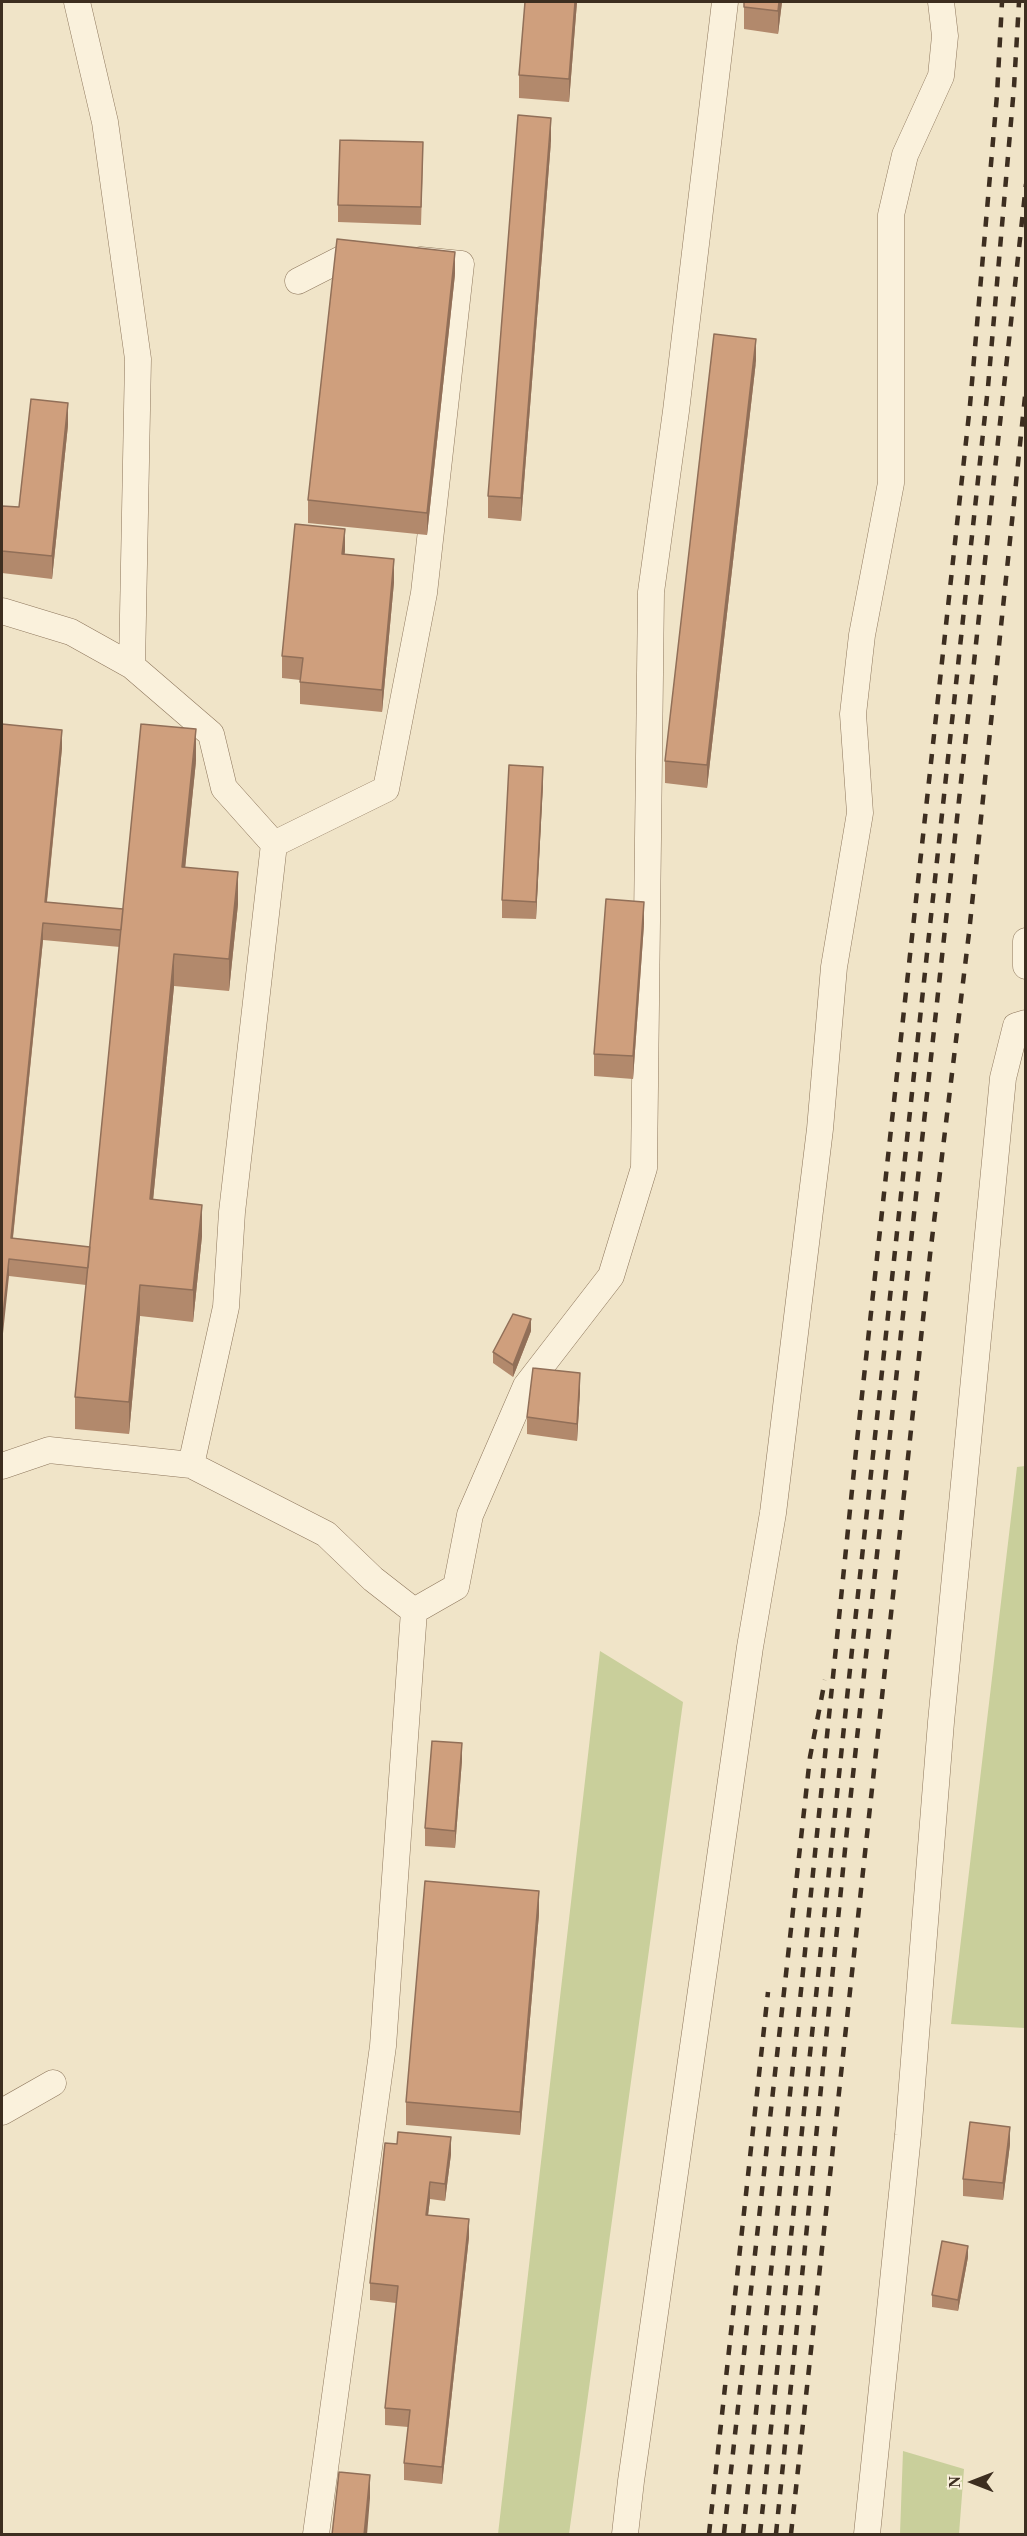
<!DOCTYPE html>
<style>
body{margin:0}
#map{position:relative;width:1027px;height:2536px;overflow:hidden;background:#f0e4c8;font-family:Georgia,serif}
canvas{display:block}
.frame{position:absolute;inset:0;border:3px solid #3d2e20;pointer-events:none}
.north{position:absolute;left:943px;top:2452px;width:60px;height:60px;-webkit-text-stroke:4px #f7eed8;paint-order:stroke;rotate:270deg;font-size:16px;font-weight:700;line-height:24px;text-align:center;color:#3d2e20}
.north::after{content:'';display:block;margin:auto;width:21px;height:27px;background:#3d2e20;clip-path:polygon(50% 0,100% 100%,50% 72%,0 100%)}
</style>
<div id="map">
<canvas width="1027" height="2536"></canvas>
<div class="frame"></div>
<div class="north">N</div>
</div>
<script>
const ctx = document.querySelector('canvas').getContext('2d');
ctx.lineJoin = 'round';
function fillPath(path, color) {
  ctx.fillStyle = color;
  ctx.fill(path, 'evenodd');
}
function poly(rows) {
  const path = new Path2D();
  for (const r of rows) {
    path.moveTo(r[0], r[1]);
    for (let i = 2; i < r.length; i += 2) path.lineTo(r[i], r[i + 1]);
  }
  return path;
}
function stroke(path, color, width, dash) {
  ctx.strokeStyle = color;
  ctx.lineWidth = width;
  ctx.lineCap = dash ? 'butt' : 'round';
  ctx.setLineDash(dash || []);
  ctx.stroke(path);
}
const green = poly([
 [1025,1466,1025,2028,951,2024,1017,1467],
 [600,1651,683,1702,569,2534,498,2534],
 [903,2451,964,2469,959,2534,900,2534]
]);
const minor = poly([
 [298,281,351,254,366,256],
 [2,611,71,632,132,666,138,359,105,122,77,2],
 [132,666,211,734,224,788,274,844],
 [1026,941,1026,966],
 [191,1465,226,1307,232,1212,274,844,386,789,424,593,461,264,420,260],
 [2,1466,49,1450,191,1465,326,1534,373,1579,414,1611,383,2046,316,2534],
 [414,1611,456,1587,470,1515,526,1386,611,1276,644,1168,651,592,676,411,725,2],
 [2,2112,53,2083],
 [625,2534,631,2481,750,1647,773,1513,820,1129,834,967,860,813,853,714,862,635,891,483,891,215,905,155,941,76,945,36,941,2],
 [867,2534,908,2135,941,1722,1003,1078,1016,1026,1026,1023]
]);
const rail = poly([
 [709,2534,768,1992],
 [724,2534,810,1757,825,1680],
 [743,2534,802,1981,857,1441,970,405,997,95,1002,2],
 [760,2534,852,1650,988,387,1014,87,1019,2],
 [776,2534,847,1830,1026,184],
 [791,2534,930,1255,969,933,1026,387]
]);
const wall = poly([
 [525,2,577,2,569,102,519,98,519,75],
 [744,2,782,2,778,34,744,29],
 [551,141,521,521,488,518,488,496],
 [423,159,421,225,338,222,338,205],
 [455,274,427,535,308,523,308,500],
 [756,361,707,788,665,783,665,761],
 [68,425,52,579,2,573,2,506,19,507],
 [345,551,344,554,394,582,382,712,300,704,300,680,282,678,282,656],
 [2,724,62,748,47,902,123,909,196,761,185,867,238,904,229,991,174,986,153,1200,202,1236,193,1322,140,1316,129,1434,75,1429,75,1397,86,1285,9,1276],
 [43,940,120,947,90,1247,13,1238],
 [543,784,536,919,502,918,502,900],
 [644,924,633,1079,594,1076,594,1054],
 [531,1331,513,1377,493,1363,493,1352],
 [580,1391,577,1441,527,1434,527,1417],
 [462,1760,455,1848,425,1846,425,1828],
 [539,1914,520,2135,406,2125,406,2102],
 [397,2144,451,2154,445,2201,430,2199,428,2215,469,2237,442,2484,404,2480,404,2463,408,2427,385,2425,385,2408,396,2303,370,2300,370,2283],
 [1010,2144,1003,2200,963,2196,963,2179],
 [968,2257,958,2311,932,2307,932,2295]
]);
const shadedWall = poly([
 [575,2,577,2,569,102,569,79],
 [779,2,782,2,778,34,778,11],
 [551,118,551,141,521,521,521,498],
 [455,252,455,274,427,535,427,513],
 [756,339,756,361,707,788,707,765],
 [68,403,68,425,52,579,52,556],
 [345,529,345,551,342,577,342,554],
 [394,559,394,582,382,712,382,690],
 [196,729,196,761,182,899,182,867],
 [62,730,62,748,45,919,45,902],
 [543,767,543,784,536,919,536,902],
 [238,872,238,904,229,991,229,959],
 [644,902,644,924,633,1079,633,1056],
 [43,923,43,940,11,1255,11,1238],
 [174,954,174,986,150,1231,150,1199],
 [202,1205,202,1236,193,1322,193,1290],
 [9,1259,9,1276,2,1343,2,1325],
 [140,1285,140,1316,129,1434,129,1402],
 [531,1319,531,1331,513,1377,513,1365],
 [580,1373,580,1391,577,1441,577,1424],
 [462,1743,462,1760,455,1848,455,1831],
 [539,1891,539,1914,520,2135,520,2112],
 [1010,2127,1010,2144,1003,2200,1003,2183],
 [451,2137,451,2154,445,2201,445,2184],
 [430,2182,430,2199,426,2232,426,2215],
 [469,2219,469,2237,442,2484,442,2467],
 [968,2246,968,2257,958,2311,958,2300],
 [370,2475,370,2498,367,2535,364,2535]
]);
const building = poly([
 [525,2,575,2,569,79,519,75,525,2],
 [744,2,779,2,778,11,744,7,744,2],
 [518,115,551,118,521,498,488,496,518,115],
 [340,140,423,142,421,207,338,205,340,140],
 [337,239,455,252,427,513,308,500,337,239],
 [714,334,756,339,707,765,665,761,714,334],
 [31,399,68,403,52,556,2,551,2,506,19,507,31,399],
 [295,524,345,529,342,554,394,559,382,690,300,682,303,658,282,656,295,524],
 [2,724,62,730,45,902,123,909,121,930,43,923,11,1238,90,1247,88,1268,9,1259,2,1325,2,724],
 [141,724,196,729,182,867,238,872,229,959,174,954,150,1199,202,1205,193,1290,140,1285,129,1402,75,1397,141,724],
 [509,765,543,767,536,902,502,900,509,765],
 [606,899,644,902,633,1056,594,1054,606,899],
 [513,1314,531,1319,513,1365,493,1352,513,1314],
 [533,1368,580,1373,577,1424,527,1417,533,1368],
 [432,1741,462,1743,455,1831,425,1828,432,1741],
 [425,1881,539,1891,520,2112,406,2102,425,1881],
 [970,2122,1010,2127,1003,2183,963,2179,970,2122],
 [398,2132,451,2137,445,2184,430,2182,426,2215,469,2219,442,2467,404,2463,410,2410,385,2408,398,2286,370,2283,385,2143,397,2144,398,2132],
 [942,2241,968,2246,958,2300,932,2295,942,2241],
 [339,2472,370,2475,364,2535,332,2535,339,2472]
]);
fillPath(green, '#c9cf9b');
stroke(minor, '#8d765c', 27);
stroke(minor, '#faf1dc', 26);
stroke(rail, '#3d2e20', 4.5, [10, 10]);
fillPath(wall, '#b2896c');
fillPath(shadedWall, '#916f58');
fillPath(building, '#cf9f7d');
stroke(building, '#916f58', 1.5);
</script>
